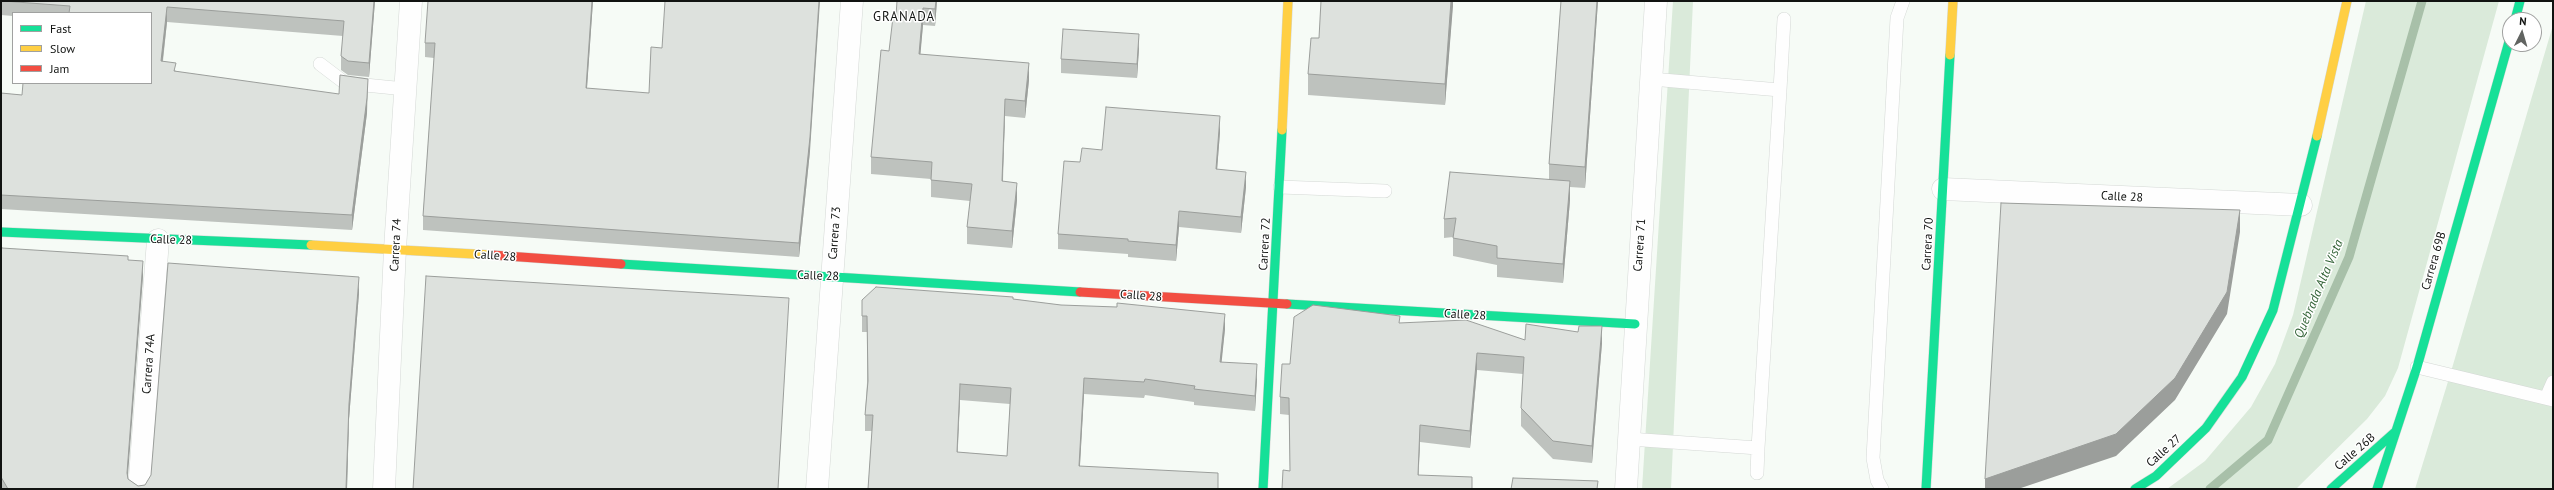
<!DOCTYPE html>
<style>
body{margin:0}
#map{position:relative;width:2554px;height:490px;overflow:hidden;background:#f6fbf6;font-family:"PT Sans",sans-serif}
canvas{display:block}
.frame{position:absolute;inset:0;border:2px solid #111311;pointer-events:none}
.legend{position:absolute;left:12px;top:12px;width:140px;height:72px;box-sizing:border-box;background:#fff;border:1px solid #a0a1a0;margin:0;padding:5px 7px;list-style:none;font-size:12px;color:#111311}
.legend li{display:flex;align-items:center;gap:8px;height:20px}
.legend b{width:20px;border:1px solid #a0a1a0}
.north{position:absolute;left:2502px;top:12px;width:40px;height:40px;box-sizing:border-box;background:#fff;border:1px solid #a0a1a0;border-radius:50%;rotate:5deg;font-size:11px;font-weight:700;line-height:16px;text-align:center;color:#111311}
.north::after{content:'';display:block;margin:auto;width:14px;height:18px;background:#616461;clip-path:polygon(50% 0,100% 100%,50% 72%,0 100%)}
</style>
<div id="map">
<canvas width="2554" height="490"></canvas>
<div class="frame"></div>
<ul class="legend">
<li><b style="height:5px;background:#16e098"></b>Fast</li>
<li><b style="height:5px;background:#ffcf43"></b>Slow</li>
<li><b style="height:5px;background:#f24e42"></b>Jam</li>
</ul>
<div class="north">N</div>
</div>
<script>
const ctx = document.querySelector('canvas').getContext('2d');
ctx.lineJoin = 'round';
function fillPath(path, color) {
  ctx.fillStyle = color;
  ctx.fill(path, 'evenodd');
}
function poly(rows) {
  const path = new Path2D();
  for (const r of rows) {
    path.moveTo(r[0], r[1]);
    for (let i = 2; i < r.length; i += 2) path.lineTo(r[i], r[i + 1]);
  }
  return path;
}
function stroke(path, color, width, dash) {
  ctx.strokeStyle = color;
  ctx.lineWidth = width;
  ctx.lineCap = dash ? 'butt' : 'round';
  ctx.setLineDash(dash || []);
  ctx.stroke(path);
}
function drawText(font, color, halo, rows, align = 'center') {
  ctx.font = font + ' "PT Sans",sans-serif';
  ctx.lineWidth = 3;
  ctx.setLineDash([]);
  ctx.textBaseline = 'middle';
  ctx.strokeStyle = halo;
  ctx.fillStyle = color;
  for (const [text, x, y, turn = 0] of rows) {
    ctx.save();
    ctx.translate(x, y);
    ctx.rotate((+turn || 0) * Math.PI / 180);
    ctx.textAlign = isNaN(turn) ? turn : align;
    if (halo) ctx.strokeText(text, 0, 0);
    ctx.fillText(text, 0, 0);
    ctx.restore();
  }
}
const green = poly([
 [1673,1,1693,1,1671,489,1642,489],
 [2366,1,2499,1,2398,368,2385,396,2367,419,2296,489,2167,489,2205,461,2251,407,2275,364,2293,315],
 [2553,25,2553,489,2415,489,2450,375]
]);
const stream = poly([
 [2210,489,2268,440,2349,257,2422,1]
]);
const lane = poly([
 [320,64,345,83,405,89],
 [1780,90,1784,19],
 [1280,187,1385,191],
 [2417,367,2553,400],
 [2546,398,2553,382],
 [1629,439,1758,448,1780,90,1651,79],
 [1757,473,1758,448],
 [1882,489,1877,480,1873,458,1897,18,1903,1]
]);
const street = poly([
 [1943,189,2301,205],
 [139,489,158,240],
 [384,489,395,249,411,1],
 [817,489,852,1],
 [1626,489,1656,1]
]);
const fast = poly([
 [2515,20,2520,1],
 [1,232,311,245],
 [621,264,1080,292],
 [1287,304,1635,324],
 [1263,489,1282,130],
 [1926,489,1950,55],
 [2135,489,2156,476,2206,428,2242,377,2273,310,2317,136],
 [2331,489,2395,432],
 [2377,489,2417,367,2510,38]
]);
const slow = poly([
 [1950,55,1953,1],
 [1282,130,1288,1],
 [2317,136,2347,1],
 [311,245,492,255]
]);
const jam = poly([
 [492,255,621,264],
 [1080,292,1287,304]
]);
const wall = poly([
 [1,1,375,1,369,77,348,75,341,70,341,56,343,36,167,22,163,61,176,71,367,113,352,230,1,209,1,93,22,95,151,83,151,13,13,13,13,16,1,15],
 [593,1,587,88,810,151,799,257,423,230,423,216,434,58,425,57,425,43],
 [937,1,935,26,923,25,920,54,1029,80,1025,118,1005,116,1003,181,1017,200,1012,248,967,244,967,227,970,201,931,197,931,179,871,174,871,157,889,51,896,16],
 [1453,1,1445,105,1308,95,1308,74,1319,38],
 [1561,1,1598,1,1585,188,1570,187,1570,200,1563,283,1497,277,1497,265,1453,256,1453,237,1444,238,1444,219,1549,180,1549,164],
 [1139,48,1137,78,1061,73,1061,59],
 [1220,132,1217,169,1246,187,1241,233,1179,227,1176,261,1128,257,1128,254,1058,249,1058,234,1102,150],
 [1,249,128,260,143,276,127,477,128,479,138,486,145,485,359,293,349,419,347,489,1,489],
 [1013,299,1225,329,1221,362,1257,379,1255,411,1194,405,1194,402,1145,395,1144,398,1084,394,1080,466,868,489,872,431,865,431,865,415,867,383,867,332,862,332,862,300],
 [960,400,1010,404,1007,456,957,452],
 [1400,323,1525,340,1602,343,1592,463,1553,459,1521,426,1521,408,1523,374,1477,370,1470,448,1420,442,1418,475,1290,471,1289,415,1280,414,1280,397]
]);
const shadedWall = poly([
 [374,1,375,1,369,77,369,63],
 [592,1,593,1,586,102,586,88],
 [819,1,820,1,810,151,799,257,799,243],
 [936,1,937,1,935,26,935,9],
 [1451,1,1453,1,1453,6,1445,105,1445,84],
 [1597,1,1598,1,1585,188,1585,167],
 [167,7,167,22,161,75,161,61],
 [923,8,923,25,919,71,919,54],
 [1139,34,1139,48,1137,78,1137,64],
 [1029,63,1029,80,1025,118,1025,101],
 [368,79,367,113,352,230,352,215],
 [1005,99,1005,116,1002,198,1002,181],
 [1220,116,1220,132,1216,184,1216,169],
 [1246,172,1246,187,1241,233,1241,217],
 [1570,181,1570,200,1563,283,1563,264],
 [1017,183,1017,200,1012,248,1012,231],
 [2240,210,2240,232,2227,314,2175,400,2116,456,2018,489,1985,489,1985,479],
 [1179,211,1179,227,1176,261,1176,245],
 [143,261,143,276,127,488,127,473],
 [359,277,359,293,349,419,347,489,346,489,349,404],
 [1225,314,1225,329,1220,378,1220,362],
 [1602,326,1602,343,1592,463,1592,446],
 [1477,353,1477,370,1470,448,1470,431],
 [1257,364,1257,379,1255,411,1255,396],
 [1084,378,1084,394,1079,481,1079,466],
 [960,384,960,400,957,468,957,452],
 [1420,425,1420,442,1418,489,1418,475]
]);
const building = poly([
 [3,1,374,1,369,63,348,61,341,56,344,21,167,7,161,61,176,63,174,71,339,94,340,75,368,79,367,98,352,215,1,195,1,93,22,95,23,83,151,83,151,13,69,13,70,6,3,1],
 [428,1,592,1,586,88,649,93,651,47,662,48,665,1,819,1,810,137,799,243,423,216,435,43,425,43,428,1],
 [897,1,936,1,935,9,923,8,919,54,1029,63,1025,101,1005,99,1002,181,1017,183,1012,231,967,227,972,184,931,180,932,162,871,157,881,50,889,51,893,17,896,16,897,1],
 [1321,1,1451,1,1445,84,1308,74,1311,38,1319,38,1321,1],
 [1561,1,1597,1,1585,167,1549,164,1561,1],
 [1063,29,1139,34,1137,64,1061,59,1063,29],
 [1106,107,1220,116,1216,169,1246,172,1241,217,1179,211,1176,245,1128,241,1128,239,1058,234,1064,161,1080,162,1082,148,1102,150,1106,107],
 [1450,172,1570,181,1563,264,1497,258,1497,246,1453,238,1456,218,1444,219,1450,172],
 [2001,203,2240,210,2227,292,2175,378,2116,434,1985,479,2001,203],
 [2,248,128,256,128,260,143,261,127,473,128,479,138,486,145,485,151,475,168,263,359,277,349,404,346,489,8,489,1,477,1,249,2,248],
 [426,276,789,298,778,489,413,489,426,276],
 [876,287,1013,297,1013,299,1061,305,1117,307,1117,303,1225,314,1220,362,1257,364,1255,396,1194,389,1195,386,1145,379,1144,382,1084,378,1079,466,1218,473,1218,489,868,489,873,415,865,415,868,381,867,316,862,316,862,300,876,287],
 [960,384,1011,388,1007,456,957,452,960,384],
 [1313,305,1400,316,1399,323,1466,320,1525,340,1526,324,1578,332,1579,326,1602,326,1592,446,1553,441,1521,408,1524,357,1477,353,1470,431,1420,425,1418,475,1472,477,1472,489,1282,489,1283,470,1290,471,1289,398,1280,397,1282,364,1290,364,1294,317,1313,305],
 [1513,478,1598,481,1597,489,1511,489,1513,478]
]);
const streetNames = [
 ["Calle 28",2122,197,3],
 ["Carrera 73",835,233,-86],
 ["Calle 28",171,240,2],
 ["Carrera 72",1265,244,-87],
 ["Carrera 70",1928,244,-87],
 ["Carrera 74",396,245,-87],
 ["Carrera 71",1640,245,-86],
 ["Calle 28",495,256,4],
 ["Carrera 69B",2434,261,-74],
 ["Calle 28",818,276,2],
 ["Calle 28",1141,296,4],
 ["Calle 28",1465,315,3],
 ["Carrera 74A",149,364,-86],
 ["Calle 27",2164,451,-42],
 ["Calle 26B",2355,452,-41]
];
const neighbourhoodNames = [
 ["GRANADA",904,17]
];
const waterNames = [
 ["Quebrada Alta Vista",2319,289,-67]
];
fillPath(green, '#daeada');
stroke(stream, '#a8c0a9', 9);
stroke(lane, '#d4d8d5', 14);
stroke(street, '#d4d8d5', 23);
stroke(fast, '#d4d8d5', 10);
stroke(slow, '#d4d8d5', 10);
stroke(jam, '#d4d8d5', 10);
stroke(lane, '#fefefe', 13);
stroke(street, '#fefefe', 22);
stroke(fast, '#16e098', 9);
stroke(slow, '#ffcf43', 9);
stroke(jam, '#f24e42', 9);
fillPath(wall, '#bec2be');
fillPath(shadedWall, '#9b9e9b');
fillPath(building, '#dde1dd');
stroke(building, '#9b9e9b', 1);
drawText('12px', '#111311', '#fff', streetNames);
ctx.letterSpacing = '1px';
drawText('13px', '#111311', '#fff', neighbourhoodNames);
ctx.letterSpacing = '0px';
drawText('italic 13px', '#346438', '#fff', waterNames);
</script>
